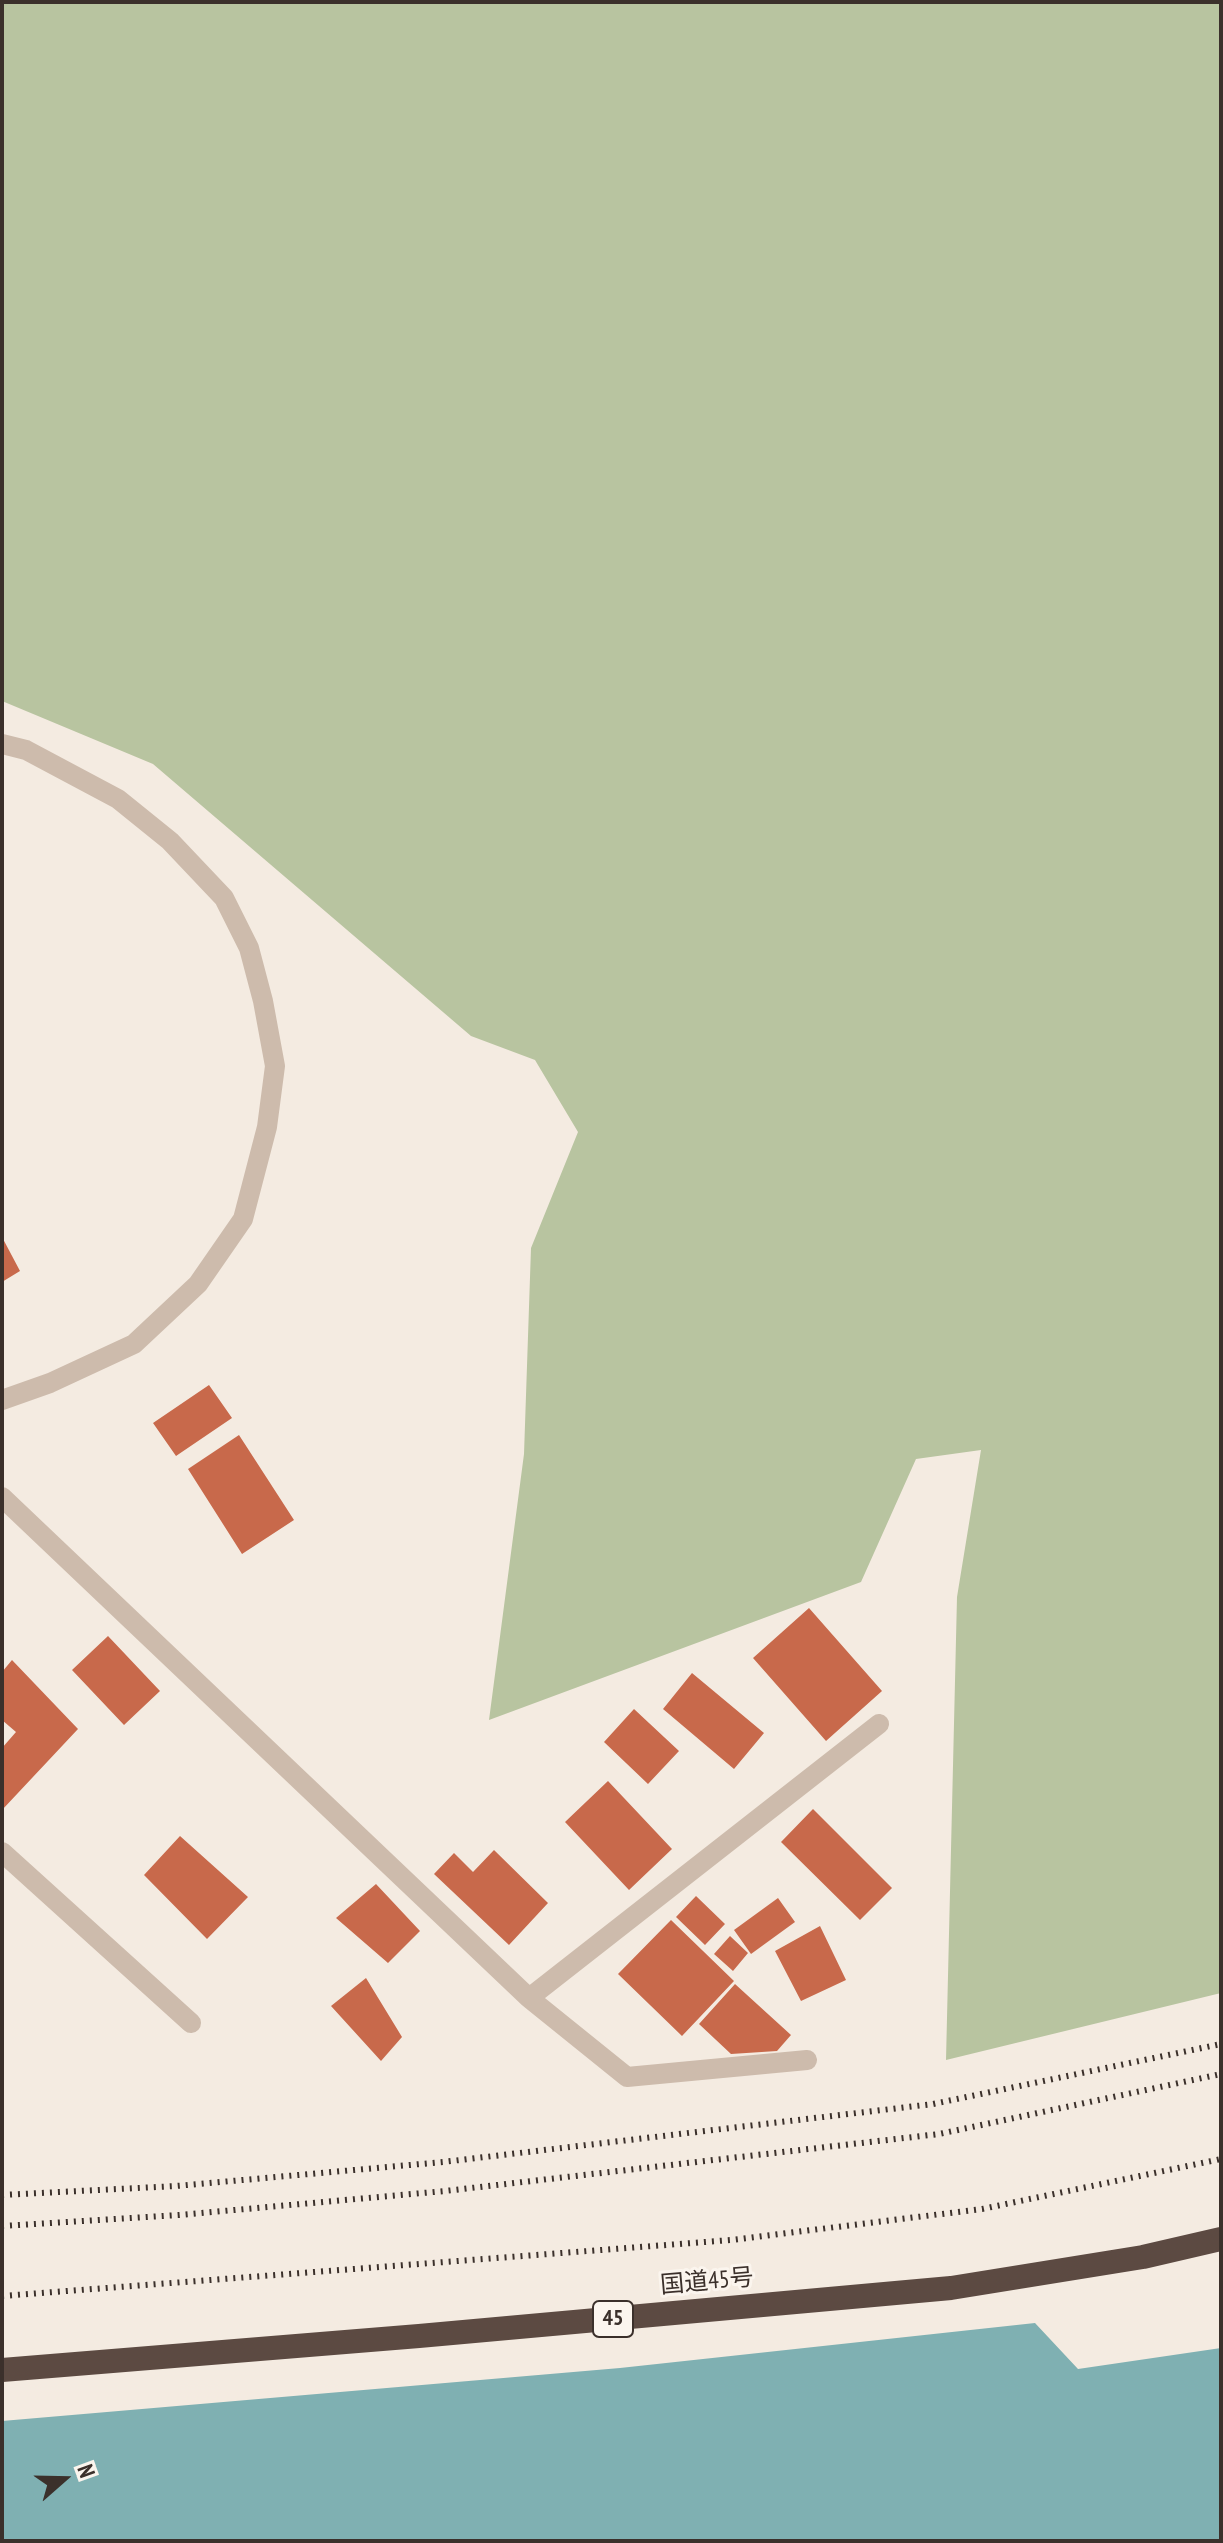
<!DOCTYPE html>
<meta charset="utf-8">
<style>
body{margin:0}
#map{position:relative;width:1223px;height:2543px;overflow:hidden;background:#f4ebe1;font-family:"PT Sans Narrow",sans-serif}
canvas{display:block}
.frame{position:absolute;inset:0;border:4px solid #3b302b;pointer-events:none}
.north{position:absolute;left:24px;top:2439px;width:80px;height:80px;-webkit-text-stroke:6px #fbf5ee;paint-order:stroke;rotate:70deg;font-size:22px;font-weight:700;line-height:32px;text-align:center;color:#3b302b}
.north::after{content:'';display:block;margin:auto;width:28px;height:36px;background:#3b302b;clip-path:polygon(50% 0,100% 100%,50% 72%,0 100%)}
</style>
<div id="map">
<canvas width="1223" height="2543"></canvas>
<div class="frame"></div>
<div class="north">N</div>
</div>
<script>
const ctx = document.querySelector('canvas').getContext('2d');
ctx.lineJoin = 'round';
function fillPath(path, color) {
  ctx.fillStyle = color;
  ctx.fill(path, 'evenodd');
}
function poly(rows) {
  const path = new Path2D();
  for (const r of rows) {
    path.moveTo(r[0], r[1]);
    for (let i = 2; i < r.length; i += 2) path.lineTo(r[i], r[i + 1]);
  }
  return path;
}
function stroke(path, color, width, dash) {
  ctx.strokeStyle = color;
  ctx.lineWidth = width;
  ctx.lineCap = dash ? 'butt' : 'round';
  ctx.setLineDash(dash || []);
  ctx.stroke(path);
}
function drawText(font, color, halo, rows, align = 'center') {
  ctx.font = font + ' "PT Sans Narrow","Noto Sans JP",sans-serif';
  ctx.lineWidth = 6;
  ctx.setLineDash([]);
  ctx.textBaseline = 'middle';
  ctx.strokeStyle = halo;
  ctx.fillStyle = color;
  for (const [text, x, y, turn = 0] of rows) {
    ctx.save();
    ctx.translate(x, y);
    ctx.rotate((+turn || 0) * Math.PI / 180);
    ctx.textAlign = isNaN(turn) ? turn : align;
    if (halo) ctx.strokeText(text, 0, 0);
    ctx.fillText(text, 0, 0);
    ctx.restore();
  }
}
const green = poly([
 [2,2,1221,2,1221,1993,946,2060,957,1597,981,1450,916,1459,861,1582,489,1720,524,1454,531,1248,578,1132,535,1060,471,1036,153,764,2,701]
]);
const water = poly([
 [1035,2323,1078,2369,1221,2348,1221,2541,2,2541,2,2421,620,2368]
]);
const building = poly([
 [2,1237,20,1271,2,1282],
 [209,1385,232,1418,176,1456,153,1423],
 [239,1435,294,1520,242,1554,188,1469],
 [809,1608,882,1691,826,1741,753,1658],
 [108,1636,160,1691,124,1725,72,1670],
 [12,1660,78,1729,2,1810,2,1748,16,1732,2,1720,2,1672],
 [692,1673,764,1733,734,1769,663,1709],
 [634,1709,679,1751,648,1784,604,1742],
 [608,1781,672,1849,629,1890,565,1822],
 [813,1809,892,1888,860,1920,781,1842],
 [180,1836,248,1897,207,1939,144,1875],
 [494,1850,548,1903,509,1945,434,1874,454,1853,473,1872],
 [376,1884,420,1931,388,1963,336,1918],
 [696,1896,725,1924,705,1945,676,1917],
 [778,1898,795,1922,751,1954,734,1930],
 [671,1920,734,1981,682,2036,618,1974],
 [820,1926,846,1980,801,2001,775,1951],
 [730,1936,748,1953,733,1971,714,1954],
 [366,1978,402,2037,381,2061,331,2006],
 [735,1984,791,2035,777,2051,731,2054,699,2024]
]);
const minor = poly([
 [2,744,26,750,118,799,170,841,224,898,249,948,263,1001,275,1066,267,1127,243,1219,198,1284,134,1344,50,1383,2,1400],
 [2,1497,529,1998,879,1724],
 [2,1852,191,2023],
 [529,1998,627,2077,807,2060]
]);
const highway = poly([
 [2,2370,419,2336,951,2288,1143,2257,1221,2239]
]);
const rail = poly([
 [2,2195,176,2186,443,2162,933,2104,1221,2044],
 [2,2226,179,2215,445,2191,939,2134,1221,2074],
 [2,2296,731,2240,982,2209,1221,2159]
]);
const shields = [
 [613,2319,40]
];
const shieldNames = [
 ["45",613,2319]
];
const streetNames = [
 ["国道45号",707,2282,-5]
];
fillPath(green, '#b8c4a0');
fillPath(water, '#7fb0b2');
fillPath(building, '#c8694b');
stroke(minor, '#cdbbac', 20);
stroke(highway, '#5c4a42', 24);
stroke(rail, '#3b302b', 6, [2, 6]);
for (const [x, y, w] of shields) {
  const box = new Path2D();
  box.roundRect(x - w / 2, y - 18, w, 36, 6);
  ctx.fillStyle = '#fbf5ee';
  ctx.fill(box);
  stroke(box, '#3b302b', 2);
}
drawText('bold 22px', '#3b302b', null, shieldNames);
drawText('24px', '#3b302b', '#fbf5ee', streetNames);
</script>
